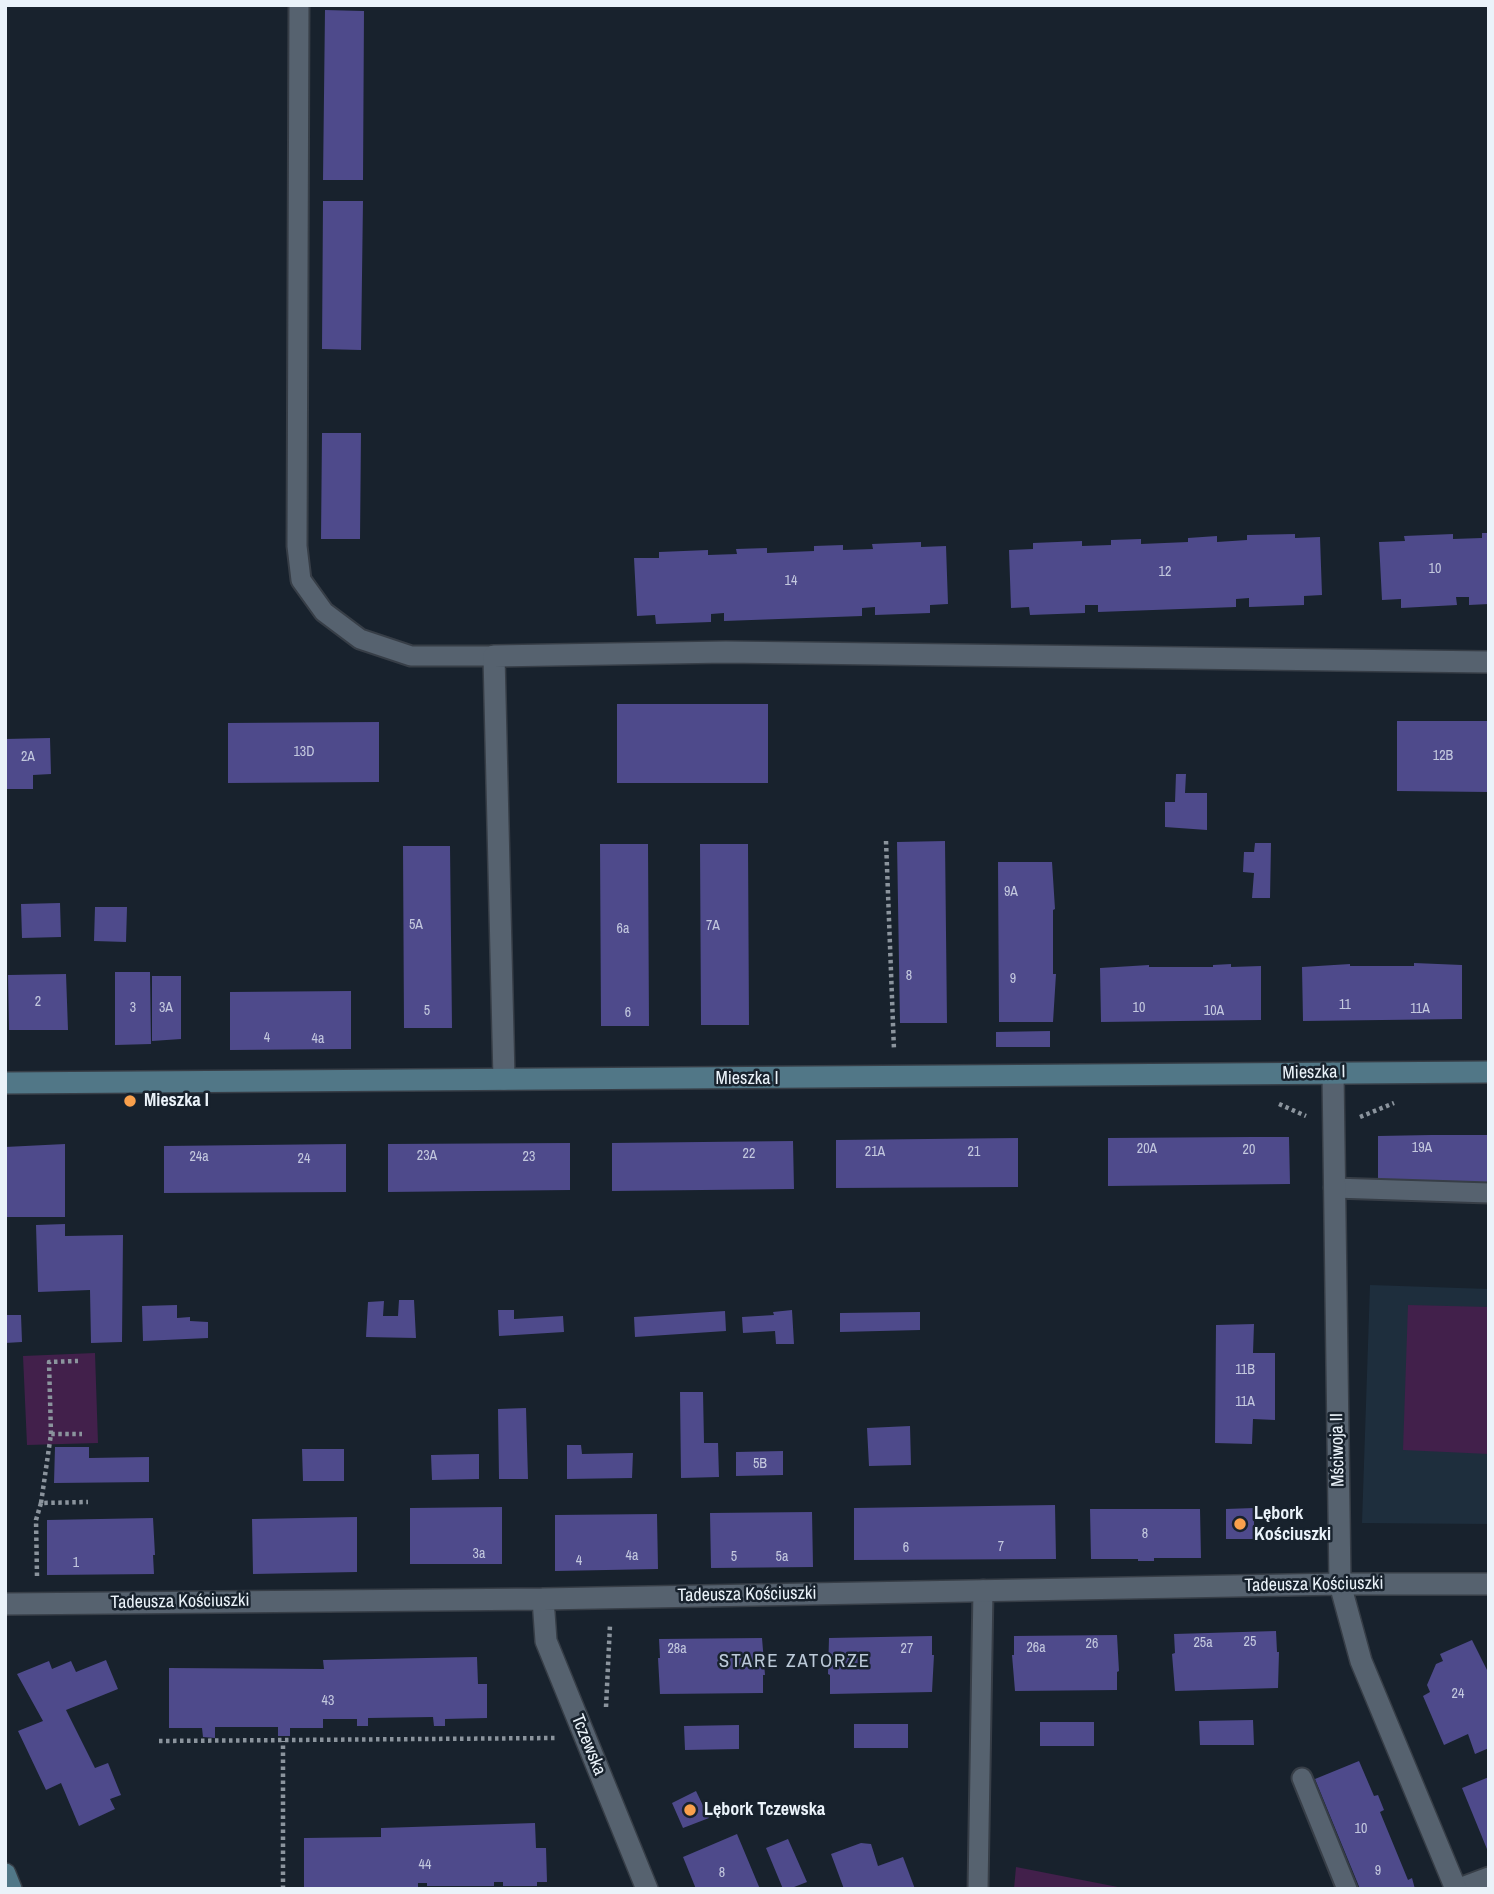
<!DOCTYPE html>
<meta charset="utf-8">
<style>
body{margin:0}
#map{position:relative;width:1494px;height:1894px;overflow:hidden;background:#18222d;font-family:"Archivo Narrow",sans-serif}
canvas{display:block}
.frame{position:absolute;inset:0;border:7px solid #eaf2f9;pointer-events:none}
</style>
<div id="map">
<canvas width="1494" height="1894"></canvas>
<div class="frame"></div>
</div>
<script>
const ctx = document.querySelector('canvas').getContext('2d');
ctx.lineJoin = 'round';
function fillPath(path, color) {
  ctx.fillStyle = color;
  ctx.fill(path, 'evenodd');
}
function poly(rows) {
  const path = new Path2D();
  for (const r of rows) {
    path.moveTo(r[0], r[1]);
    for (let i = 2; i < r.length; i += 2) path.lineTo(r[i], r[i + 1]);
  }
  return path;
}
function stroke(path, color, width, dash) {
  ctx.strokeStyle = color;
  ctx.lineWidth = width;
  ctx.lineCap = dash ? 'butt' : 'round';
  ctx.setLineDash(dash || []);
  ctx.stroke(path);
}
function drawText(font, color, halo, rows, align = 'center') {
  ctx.font = font + ' "Archivo Narrow",sans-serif';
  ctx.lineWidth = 5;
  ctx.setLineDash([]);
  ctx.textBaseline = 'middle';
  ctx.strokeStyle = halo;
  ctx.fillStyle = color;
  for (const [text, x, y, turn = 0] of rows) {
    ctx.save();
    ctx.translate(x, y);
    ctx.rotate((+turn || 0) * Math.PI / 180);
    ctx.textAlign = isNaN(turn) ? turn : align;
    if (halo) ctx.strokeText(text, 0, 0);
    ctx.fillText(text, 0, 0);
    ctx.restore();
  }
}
const built = poly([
 [1370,1285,1489,1289,1489,1524,1362,1523]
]);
const green = poly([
 [1408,1305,1489,1307,1489,1454,1403,1450],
 [95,1353,98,1443,27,1445,23,1356],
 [1016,1867,1128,1889,1014,1889]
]);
const building = poly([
 [325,10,364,11,363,180,323,180],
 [323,201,363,201,361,350,322,349],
 [322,433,361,433,360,539,321,539],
 [1482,533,1489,533,1489,604,1469,605,1469,597,1456,597,1457,605,1401,608,1401,599,1382,600,1379,542,1405,541,1404,536,1453,534,1453,539,1482,538],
 [1295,534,1295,538,1320,537,1322,595,1304,596,1304,605,1249,607,1249,598,1236,599,1236,607,1098,612,1098,605,1085,605,1085,613,1030,615,1029,607,1011,608,1009,550,1033,549,1033,543,1082,541,1082,546,1111,545,1111,540,1141,539,1141,544,1188,542,1188,538,1217,536,1217,542,1247,540,1247,535],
 [921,542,921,547,946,546,948,604,930,605,930,613,875,615,875,607,862,608,862,616,724,621,724,613,711,614,711,622,656,624,655,615,637,616,634,558,659,558,659,552,708,550,708,555,737,554,736,549,767,548,767,553,814,551,814,546,843,545,843,550,873,549,872,544],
 [617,704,768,704,768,783,617,783],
 [1397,721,1489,721,1489,792,1397,791],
 [379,722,379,782,228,783,228,723],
 [50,738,51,774,33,775,33,789,5,789,5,739],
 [1176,774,1186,774,1185,793,1207,793,1207,830,1165,827,1165,802,1175,802],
 [945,841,947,1023,900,1023,897,842],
 [1255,843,1271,843,1270,898,1252,898,1254,873,1243,872,1244,852,1254,852],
 [600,844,648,844,649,1026,601,1026],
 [700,844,748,844,749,1025,701,1025],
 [403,846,450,846,452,1028,404,1028],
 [998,862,1052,862,1055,909,1053,910,1053,974,1056,974,1053,1022,999,1022],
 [60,903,61,937,22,938,21,904],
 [95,907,127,907,126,942,94,941],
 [1414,963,1462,965,1462,1019,1303,1021,1302,967,1350,964,1350,966,1414,966],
 [1231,964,1231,967,1261,966,1261,1020,1101,1022,1100,968,1149,965,1149,967,1213,967,1213,965],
 [115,972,150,972,151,1044,115,1045],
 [66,974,68,1030,9,1030,8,975],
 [152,976,181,976,181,1039,152,1041],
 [351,991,351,1049,230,1050,230,992],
 [1050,1031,1050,1047,996,1047,996,1032],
 [1431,1135,1489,1135,1489,1183,1378,1184,1378,1136],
 [1250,1137,1289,1137,1290,1184,1108,1186,1108,1138],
 [1018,1138,1018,1187,836,1188,836,1140],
 [793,1141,794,1189,612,1191,612,1143],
 [570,1143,570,1190,388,1192,388,1144],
 [65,1144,65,1217,5,1217,5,1147],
 [346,1144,346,1192,164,1193,164,1146],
 [65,1224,65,1236,123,1235,122,1342,91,1343,90,1290,38,1292,36,1225],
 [399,1300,414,1300,416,1338,366,1337,368,1302,384,1301,383,1316,398,1316],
 [177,1305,177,1318,190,1317,190,1321,208,1322,208,1338,143,1341,142,1306],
 [498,1310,514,1310,514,1319,563,1316,564,1332,499,1336],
 [792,1310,794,1344,776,1344,775,1331,743,1333,742,1317,774,1315,773,1312],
 [725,1311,726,1331,635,1337,634,1317],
 [920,1312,920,1330,840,1332,840,1313],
 [5,1315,21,1315,22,1342,5,1343],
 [1254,1324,1253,1353,1275,1353,1275,1420,1253,1419,1252,1444,1215,1443,1216,1325],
 [680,1392,703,1392,704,1443,718,1443,719,1477,681,1478],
 [526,1408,528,1479,499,1479,498,1409],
 [910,1426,911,1465,869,1466,867,1428],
 [567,1445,581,1445,582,1454,633,1453,632,1478,567,1479],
 [55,1447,89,1447,89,1458,149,1457,149,1482,54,1483],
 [302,1449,344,1449,344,1481,303,1481],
 [783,1451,783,1475,736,1476,736,1452],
 [479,1454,479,1479,432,1480,431,1455],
 [1055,1505,1056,1559,854,1560,854,1508],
 [502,1507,502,1564,410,1564,410,1508],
 [1254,1508,1254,1539,1226,1539,1226,1509],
 [1090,1509,1200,1509,1201,1558,1154,1558,1154,1561,1138,1561,1138,1559,1091,1559],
 [812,1512,813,1567,711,1568,710,1513],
 [657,1514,658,1569,555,1571,555,1515],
 [357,1517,357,1572,253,1574,252,1519],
 [153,1518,155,1555,153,1555,154,1574,47,1575,47,1520],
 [1276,1631,1277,1652,1279,1652,1278,1688,1175,1691,1172,1654,1175,1653,1174,1634],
 [1117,1635,1119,1671,1117,1672,1117,1690,1015,1691,1012,1655,1014,1655,1014,1636],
 [932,1636,932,1655,934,1655,932,1692,830,1694,830,1675,828,1674,829,1638],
 [762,1638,765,1675,763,1675,763,1693,660,1694,658,1658,660,1658,659,1639],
 [1472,1640,1489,1674,1489,1748,1475,1754,1468,1734,1444,1745,1423,1696,1430,1692,1427,1685,1436,1664,1443,1661,1440,1654],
 [477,1657,478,1684,487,1684,487,1718,445,1719,445,1726,434,1726,433,1717,368,1718,368,1726,357,1726,357,1719,323,1719,323,1728,290,1728,290,1736,278,1736,278,1727,215,1727,215,1738,203,1737,202,1728,169,1728,169,1668,324,1669,323,1660],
 [106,1660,118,1689,66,1710,95,1768,108,1763,121,1795,110,1799,115,1809,79,1826,61,1783,46,1790,18,1731,43,1721,17,1674,49,1661,52,1669,71,1661,76,1672],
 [1253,1720,1254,1745,1200,1745,1199,1721],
 [1040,1722,1094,1722,1094,1746,1040,1746],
 [854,1724,908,1724,908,1748,854,1748],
 [739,1725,739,1749,685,1750,684,1726],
 [1359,1761,1374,1796,1378,1795,1384,1810,1380,1812,1408,1880,1412,1878,1415,1889,1360,1889,1315,1779],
 [1489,1777,1489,1854,1462,1788],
 [696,1791,709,1818,683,1828,672,1803],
 [535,1823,536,1848,546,1848,547,1882,537,1882,537,1886,503,1886,503,1882,494,1882,494,1886,427,1886,427,1883,418,1883,418,1887,304,1889,304,1838,381,1837,381,1828],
 [737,1834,760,1889,696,1889,683,1857],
 [788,1839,807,1882,789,1889,783,1889,766,1848],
 [861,1843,871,1844,878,1866,903,1857,915,1889,844,1889,831,1854]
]);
const path = poly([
 [886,841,894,1050],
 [1279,1104,1306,1116],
 [1360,1117,1394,1103],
 [51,1434,49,1362,78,1361],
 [41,1503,51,1434,82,1434],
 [37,1576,36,1520,41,1503,88,1502],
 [606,1707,610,1625],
 [159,1741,557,1738],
 [283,1889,283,1741]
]);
const lane = poly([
 [299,5,297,546,301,580,324,612,360,639,411,656,494,656],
 [1334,1188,1489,1193],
 [1302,1778,1347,1889],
 [978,1889,983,1590],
 [1457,1889,1489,1877]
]);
const street = poly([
 [1333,1073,1340,1584,1361,1661,1456,1889],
 [504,1079,494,656,726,652,1489,662],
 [543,1599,546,1641,647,1889],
 [5,1604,543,1599,1340,1584,1489,1584]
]);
const secondary = poly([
 [5,1083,1489,1072],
 [5,1874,11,1889]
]);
const markers = [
 [130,1101,7,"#f9a04c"],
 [1240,1524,7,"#f9a04c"],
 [690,1810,7,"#f9a04c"]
];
const numberNames = [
 ["10",1435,569],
 ["12",1165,572],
 ["14",791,581],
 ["13D",304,752],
 ["12B",1443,756],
 ["2A",28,757],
 ["9A",1011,892],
 ["5A",416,925],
 ["7A",713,926],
 ["6a",623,929],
 ["8",909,976],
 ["9",1013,979],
 ["2",38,1002],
 ["11",1345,1005],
 ["3",133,1008],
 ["3A",166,1008],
 ["10",1139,1008],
 ["11A",1420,1009],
 ["5",427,1011],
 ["10A",1214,1011],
 ["6",628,1013],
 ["4",267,1038],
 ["4a",318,1039],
 ["19A",1422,1148],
 ["20A",1147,1149],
 ["20",1249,1150],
 ["21A",875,1152],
 ["21",974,1152],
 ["22",749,1154],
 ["23A",427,1156],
 ["24a",199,1157],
 ["23",529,1157],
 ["24",304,1159],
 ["11B",1245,1370],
 ["11A",1245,1402],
 ["5B",760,1464],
 ["8",1145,1534],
 ["7",1001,1547],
 ["6",906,1548],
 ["3a",479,1554],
 ["4a",632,1556],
 ["5",734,1557],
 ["5a",782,1557],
 ["4",579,1561],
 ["1",76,1563],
 ["25",1250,1642],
 ["25a",1203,1643],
 ["26",1092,1644],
 ["26a",1036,1648],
 ["28a",677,1649],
 ["27",907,1649],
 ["24",1458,1694],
 ["43",328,1701],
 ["10",1361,1829],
 ["44",425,1865],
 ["9",1378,1871],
 ["8",722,1873]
];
const streetNames = [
 ["Mieszka I",1314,1073,-1],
 ["Mieszka I",747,1079],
 ["Mściwoja II",1338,1450,-91],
 ["Tadeusza Kościuszki",1314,1585,-1],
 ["Tadeusza Kościuszki",747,1595,-1],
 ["Tadeusza Kościuszki",180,1602,-1],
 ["Tczewska",588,1745,68]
];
const poiNames = [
 ["Mieszka I",144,1101],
 ["Lębork",1254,1514],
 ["Kościuszki",1254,1535],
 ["Lębork Tczewska",704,1810]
];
const neighbourhoodNames = [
 ["STARE ZATORZE",795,1662]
];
fillPath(built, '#1e2e3d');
fillPath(green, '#42204b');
fillPath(building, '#4e4a8b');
stroke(lane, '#373e47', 23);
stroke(street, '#373e47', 24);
stroke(secondary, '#373e47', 24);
stroke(path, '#8b949d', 4.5, [3.5, 3.5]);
stroke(lane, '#56626f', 19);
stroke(street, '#56626f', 21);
stroke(secondary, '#517787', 21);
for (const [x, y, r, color] of markers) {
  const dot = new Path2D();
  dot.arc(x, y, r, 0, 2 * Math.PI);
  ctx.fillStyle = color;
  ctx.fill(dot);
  stroke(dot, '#18222d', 2.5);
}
drawText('14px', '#c3c8de', null, numberNames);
drawText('18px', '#eaf2f9', '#18222d', streetNames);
drawText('bold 18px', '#eaf2f9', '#18222d', poiNames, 'left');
ctx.letterSpacing = '2px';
drawText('19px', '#bccad9', '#18222d', neighbourhoodNames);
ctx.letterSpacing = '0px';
</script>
